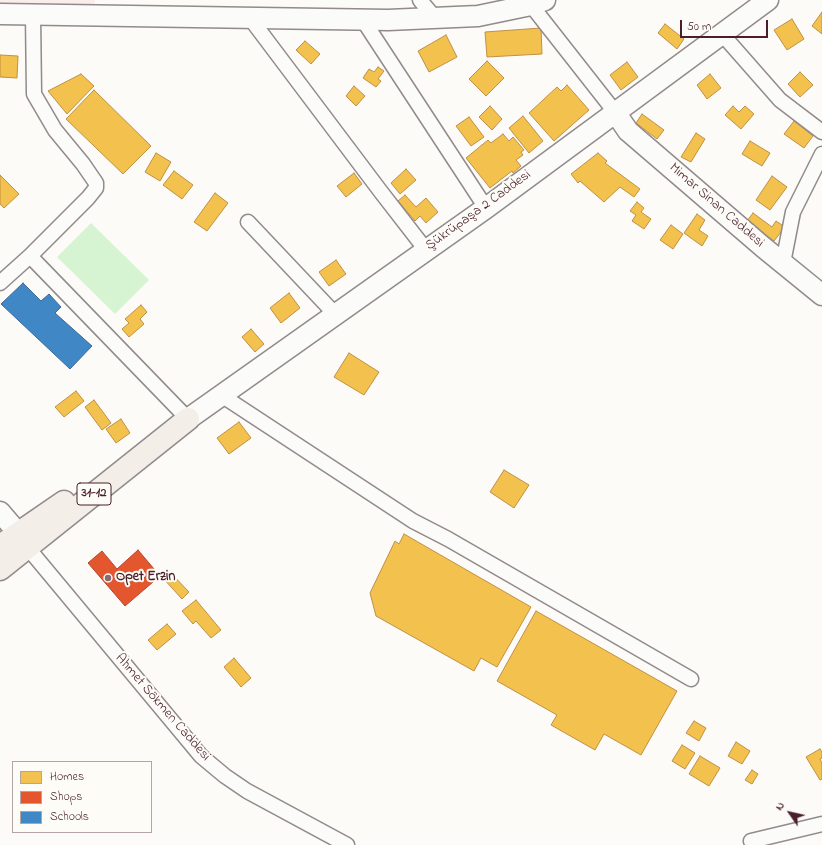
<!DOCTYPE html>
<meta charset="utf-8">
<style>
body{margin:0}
#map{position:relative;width:822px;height:845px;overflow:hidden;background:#fcfbf8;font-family:"Indie Flower",sans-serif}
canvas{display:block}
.legend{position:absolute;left:12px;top:761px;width:140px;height:72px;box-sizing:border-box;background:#fdfcf7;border:1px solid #b5a4a5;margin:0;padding:5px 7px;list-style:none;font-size:12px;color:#4a1f2b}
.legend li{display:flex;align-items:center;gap:8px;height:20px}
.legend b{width:20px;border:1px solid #b5a4a5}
.north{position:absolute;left:770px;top:793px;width:40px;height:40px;-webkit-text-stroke:3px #fdfcf7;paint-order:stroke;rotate:304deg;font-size:11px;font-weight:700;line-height:16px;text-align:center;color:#4a1f2b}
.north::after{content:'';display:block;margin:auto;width:14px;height:18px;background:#4a1f2b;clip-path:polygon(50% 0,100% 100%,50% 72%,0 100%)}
.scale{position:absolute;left:680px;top:20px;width:88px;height:18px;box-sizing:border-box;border:2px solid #4a1f2b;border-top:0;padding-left:5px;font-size:12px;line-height:14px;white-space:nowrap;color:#4a1f2b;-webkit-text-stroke:3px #fdfcf7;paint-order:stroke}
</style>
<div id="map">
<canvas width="822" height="845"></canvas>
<ul class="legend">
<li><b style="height:11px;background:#f2c14e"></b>Homes</li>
<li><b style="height:11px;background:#e4572e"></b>Shops</li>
<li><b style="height:11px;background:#3f88c5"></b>Schools</li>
</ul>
<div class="north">N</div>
<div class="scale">50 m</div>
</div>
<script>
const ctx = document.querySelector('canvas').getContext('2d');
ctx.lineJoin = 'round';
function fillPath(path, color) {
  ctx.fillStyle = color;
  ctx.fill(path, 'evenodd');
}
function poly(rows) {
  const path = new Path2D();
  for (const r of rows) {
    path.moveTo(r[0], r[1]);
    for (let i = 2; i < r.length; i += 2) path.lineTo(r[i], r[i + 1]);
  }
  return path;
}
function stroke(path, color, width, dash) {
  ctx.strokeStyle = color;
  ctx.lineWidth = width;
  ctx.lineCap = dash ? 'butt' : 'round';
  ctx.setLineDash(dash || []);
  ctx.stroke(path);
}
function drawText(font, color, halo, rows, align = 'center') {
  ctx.font = font + ' "Indie Flower",sans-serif';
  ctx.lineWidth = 4;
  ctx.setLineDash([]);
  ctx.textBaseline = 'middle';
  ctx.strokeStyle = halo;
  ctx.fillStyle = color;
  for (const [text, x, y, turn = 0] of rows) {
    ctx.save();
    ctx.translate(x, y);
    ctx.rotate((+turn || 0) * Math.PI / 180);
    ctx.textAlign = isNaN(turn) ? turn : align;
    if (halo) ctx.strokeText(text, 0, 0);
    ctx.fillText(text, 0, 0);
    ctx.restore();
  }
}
const built = poly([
 [0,0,95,0,95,7,0,3]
]);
const green = poly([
 [91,223,149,280,115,314,57,257]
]);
const homes = poly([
 [822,12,822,34,812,26,822,12],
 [792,19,804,39,787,50,774,30,792,19],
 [665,24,684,39,677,49,658,33,665,24],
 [541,28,542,54,487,57,485,32,541,28],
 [446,35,457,57,429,72,418,51,446,35],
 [305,41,320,54,311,64,296,50,305,41],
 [0,55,18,56,17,78,0,77,0,55],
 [487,61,504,78,486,96,469,79,487,61],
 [627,62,638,77,621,90,610,75,627,62],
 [378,67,384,71,378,79,381,81,376,87,363,78,369,69,374,72,378,67],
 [800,72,813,85,800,97,788,84,800,72],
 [81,74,94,86,67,114,48,91,81,74],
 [710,74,721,88,707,99,697,85,710,74],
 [567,85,589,110,554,141,529,113,557,87,561,91,567,85],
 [354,86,365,96,356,106,346,96,354,86],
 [94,90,151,146,123,174,66,119,94,90],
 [490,106,502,119,492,130,479,117,490,106],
 [733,106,739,112,745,106,754,114,741,129,725,115,733,106],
 [642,114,664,130,657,139,636,123,642,114],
 [523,116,543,141,529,153,509,128,523,116],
 [469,117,484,137,471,146,456,126,469,117],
 [794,121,813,136,804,148,784,134,794,121],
 [696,133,705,139,691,162,681,157,696,133],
 [503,134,509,141,513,137,524,150,521,152,523,155,516,160,521,166,513,173,512,171,490,188,466,158,488,140,491,143,503,134],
 [750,141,770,153,762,166,742,154,750,141],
 [156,153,171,162,160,181,145,172,156,153],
 [598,153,607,161,605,163,640,189,634,197,620,187,604,202,580,181,578,183,571,174,598,153],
 [406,169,416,180,400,194,391,183,406,169],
 [174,171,193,185,182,199,163,185,174,171],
 [354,173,362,184,346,197,337,186,354,173],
 [0,175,19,194,4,208,0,204,0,175],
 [772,176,787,187,770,210,756,200,772,176],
 [215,193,228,203,207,231,194,222,215,193],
 [405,195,416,207,426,198,438,212,426,223,420,216,415,221,398,201,405,195],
 [637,202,644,208,641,212,651,219,644,229,632,221,636,215,630,211,637,202],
 [753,213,772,227,776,221,785,227,774,241,747,221,753,213],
 [697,214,705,220,699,230,708,236,702,246,684,233,697,214],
 [671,225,683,234,673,249,660,240,671,225],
 [336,260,346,274,329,286,319,272,336,260],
 [289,293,300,308,281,323,270,308,289,293],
 [141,305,147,312,140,319,144,324,129,337,122,329,129,323,125,319,141,305],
 [251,329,264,344,255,352,242,337,251,329],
 [349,353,379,372,364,395,334,377,349,353],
 [76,391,84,401,64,417,55,407,76,391],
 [94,400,111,423,102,430,85,407,94,400],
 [121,419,130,433,116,443,106,429,121,419],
 [239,422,251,438,229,454,217,438,239,422],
 [504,470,529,485,514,508,490,492,504,470],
 [404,534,531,607,497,667,481,658,474,671,376,616,370,593,395,541,399,544,404,534],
 [169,571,189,592,182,599,162,577,169,571],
 [196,600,221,630,211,638,196,621,193,624,182,611,196,600],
 [536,611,677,691,641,755,604,734,595,750,551,725,557,715,497,681,536,611],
 [167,624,176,634,157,650,148,640,167,624],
 [234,658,251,678,241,687,224,667,234,658],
 [694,721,706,728,699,741,686,733,694,721],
 [736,742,750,751,742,764,728,756,736,742],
 [682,745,695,753,685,769,672,761,682,745],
 [820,749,822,752,822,758,820,759,822,763,822,779,820,780,806,757,820,749],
 [700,756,720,768,709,786,689,774,700,756],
 [752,770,758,774,752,784,745,780,752,770]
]);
const shops = poly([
 [138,550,160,576,125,606,88,563,102,551,117,569,138,550]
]);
const schools = poly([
 [23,283,41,301,49,294,61,307,55,313,92,346,70,369,1,304,23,283]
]);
const street = poly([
 [420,0,435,18],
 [531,5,615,112],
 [250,18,381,192,426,250],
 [363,20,486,208],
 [722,34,780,100,822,132],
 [248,222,335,314],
 [30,256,188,419],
 [783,263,793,212,822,154],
 [0,283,30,256,88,198,96,188,96,183,83,164,55,130,34,94,33,15],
 [221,395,413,521,448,539,691,679],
 [23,542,201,756,225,776,247,791,347,845],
 [751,841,822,824]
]);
const secondary = poly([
 [0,14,388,20,478,16,531,5,545,0],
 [615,112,628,131,763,247,822,295],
 [188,419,486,208,768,0],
 [0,512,18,533]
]);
const primary = poly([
 [0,546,64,502],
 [0,569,188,419]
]);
const markers = [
 [108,578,4,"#886c73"]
];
const shields = [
 [94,494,34]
];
const shieldNames = [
 ["31-12",94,494]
];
const streetNames = [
 ["Mimar Sinan Caddesi",716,206,41],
 ["Şükrüpaşa 2 Caddesi",479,211,-36],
 ["Ahmet Sökmen Caddesi",162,708,49]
];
const poiNames = [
 ["Opet Erzin",116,578]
];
fillPath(built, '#f9eeea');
fillPath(green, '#d6f4d1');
fillPath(homes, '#f2c14e');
stroke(homes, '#c09044', 1);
fillPath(shops, '#e4572e');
stroke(shops, '#b6462d', 1);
fillPath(schools, '#3f88c5');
stroke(schools, '#426897', 1);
stroke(street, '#928a8b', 17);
stroke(secondary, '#928a8b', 23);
stroke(primary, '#928a8b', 25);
stroke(street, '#fbfbf9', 14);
stroke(secondary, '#fbfbf9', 20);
stroke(primary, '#f3eee7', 22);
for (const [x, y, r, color] of markers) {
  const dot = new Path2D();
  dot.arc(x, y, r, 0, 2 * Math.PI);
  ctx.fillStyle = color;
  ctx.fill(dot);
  stroke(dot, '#fdfcf7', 1.5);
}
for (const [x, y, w] of shields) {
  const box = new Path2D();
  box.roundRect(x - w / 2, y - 11, w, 22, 3);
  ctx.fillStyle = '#fdfcf7';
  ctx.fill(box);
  stroke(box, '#4a1f2b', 1);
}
drawText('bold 13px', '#4a1f2b', null, shieldNames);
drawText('14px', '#4a1f2b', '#fdfcf7', streetNames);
drawText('bold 14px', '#4a1f2b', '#fdfcf7', poiNames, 'left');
</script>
